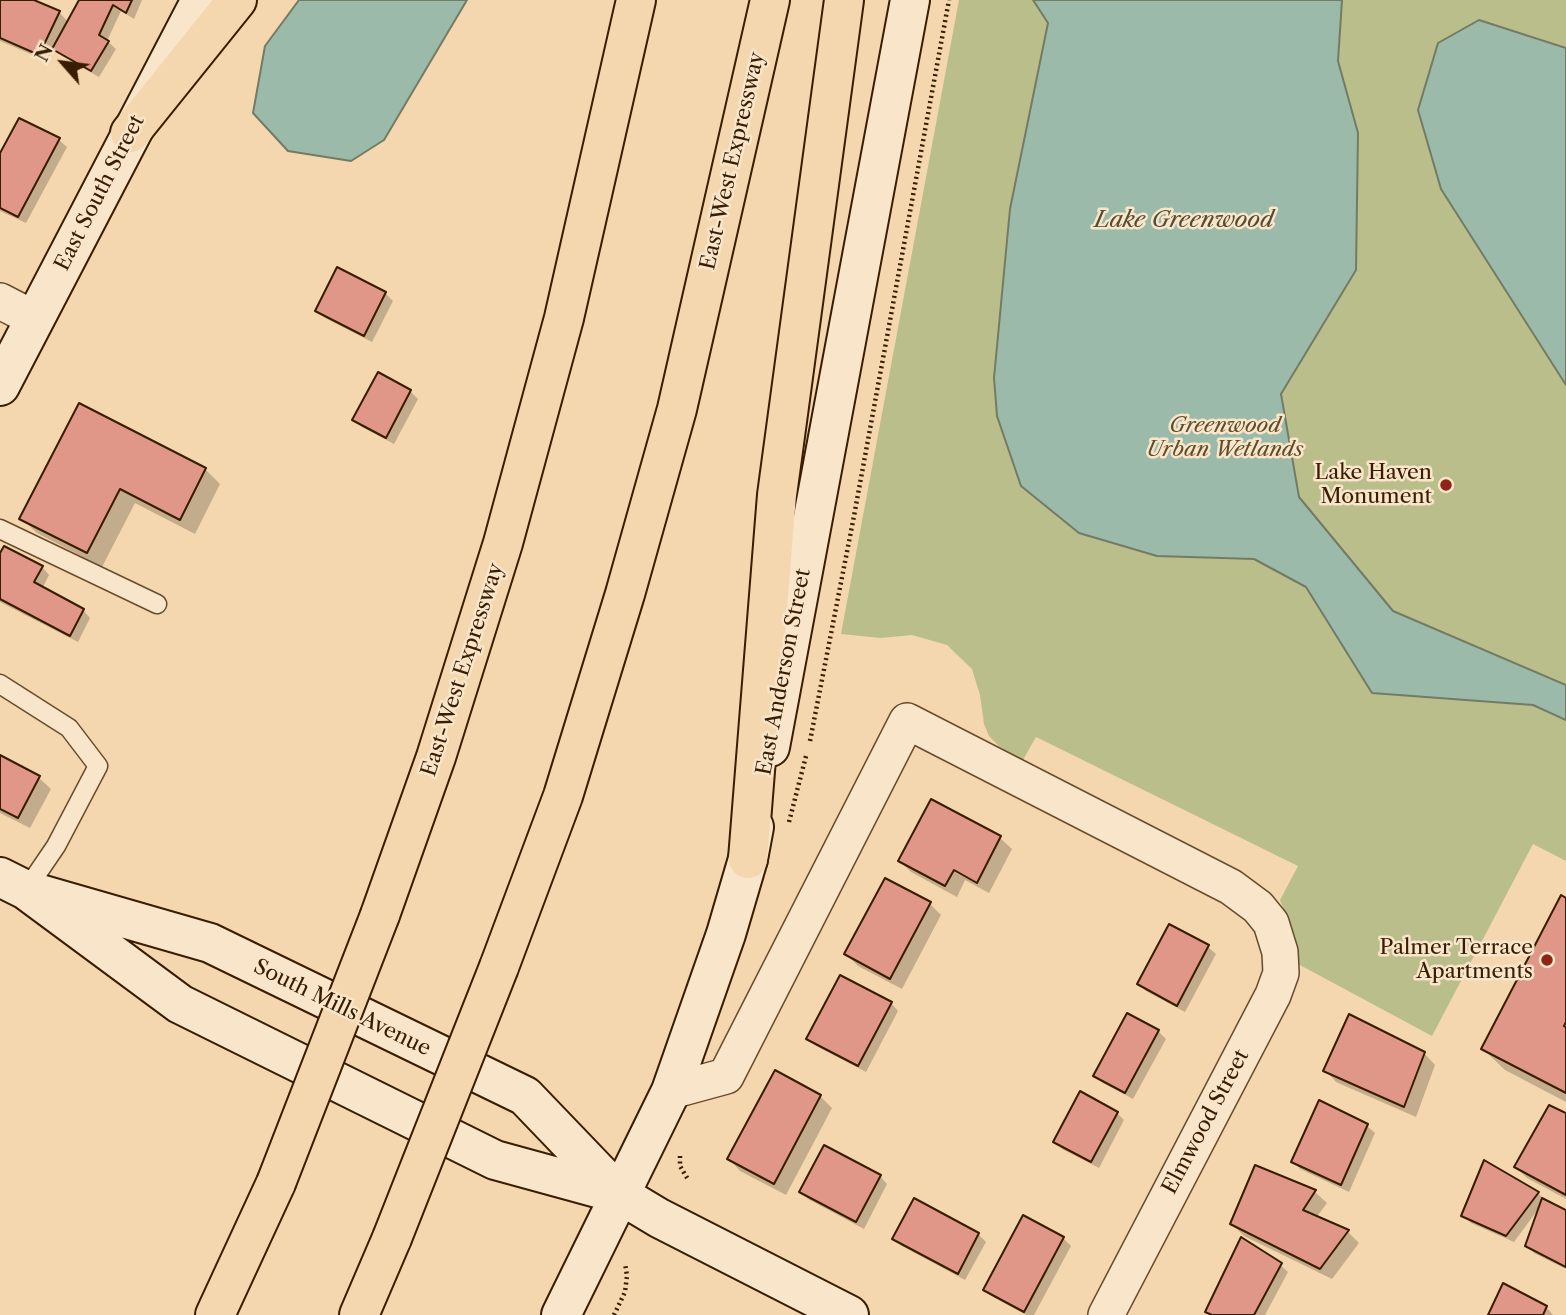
<!DOCTYPE html>
<style>
body{margin:0}
#map{position:relative;width:1566px;height:1315px;overflow:hidden;background:#f4d7ae;font-family:"Libre Caslon Text",serif}
canvas{display:block}
.north{position:absolute;left:28px;top:28px;width:70px;height:70px;-webkit-text-stroke:5px #f8e5ca;paint-order:stroke;rotate:298deg;font-size:19px;font-weight:700;line-height:28px;text-align:center;color:#381d00}
.north::after{content:'';display:block;margin:auto;width:24px;height:32px;background:#381d00;clip-path:polygon(50% 0,100% 100%,50% 72%,0 100%)}
</style>
<div id="map">
<canvas width="1566" height="1315"></canvas>
<div class="north">N</div>
</div>
<script>
const ctx = document.querySelector('canvas').getContext('2d');
ctx.lineJoin = 'round';
function fillPath(path, color) {
  ctx.fillStyle = color;
  ctx.fill(path, 'evenodd');
}
function poly(rows) {
  const path = new Path2D();
  for (const r of rows) {
    path.moveTo(r[0], r[1]);
    for (let i = 2; i < r.length; i += 2) path.lineTo(r[i], r[i + 1]);
  }
  return path;
}
function stroke(path, color, width, dash) {
  ctx.strokeStyle = color;
  ctx.lineWidth = width;
  ctx.lineCap = dash ? 'butt' : 'round';
  ctx.setLineDash(dash || []);
  ctx.stroke(path);
}
function drawText(font, color, halo, rows, align = 'center') {
  ctx.font = font + ' "Libre Caslon Text",serif';
  ctx.lineWidth = 5;
  ctx.setLineDash([]);
  ctx.textBaseline = 'middle';
  ctx.strokeStyle = halo;
  ctx.fillStyle = color;
  for (const [text, x, y, turn = 0] of rows) {
    ctx.save();
    ctx.translate(x, y);
    ctx.rotate((+turn || 0) * Math.PI / 180);
    ctx.textAlign = isNaN(turn) ? turn : align;
    if (halo) ctx.strokeText(text, 0, 0);
    ctx.fillText(text, 0, 0);
    ctx.restore();
  }
}
const green = poly([
 [959,0,1566,0,1566,861,1533,844,1432,1036,1298,964,1294,937,1280,900,1298,866,1036,737,1023,760,1000,747,989,736,984,724,980,695,972,669,947,645,912,635,881,638,841,634]
]);
const water = poly([
 [299,0,467,0,384,140,351,161,288,151,253,113,265,46,299,0],
 [1033,0,1342,0,1338,61,1358,133,1356,270,1281,394,1299,497,1393,611,1566,685,1566,720,1533,705,1372,693,1306,587,1254,559,1157,556,1079,533,1021,486,997,416,994,378,1010,209,1048,23,1033,0],
 [1479,20,1566,48,1566,385,1441,189,1418,110,1438,43,1479,20]
]);
const shadow = poly([
 [2,0,29,0,59,12,68,22,81,0,142,0,134,19,121,11,107,41,116,49,99,77,62,56,53,48,47,61,0,41],
 [19,120,59,140,67,147,26,223,0,211,0,156],
 [338,269,385,293,393,301,372,342,325,318,317,311],
 [378,374,410,391,418,399,394,444,362,427,354,420],
 [79,405,205,469,220,484,195,534,135,503,102,567,37,533,21,518],
 [0,556,42,567,49,575,42,589,83,610,90,618,78,642,0,602],
 [0,757,39,778,51,789,30,828,0,813],
 [932,801,1000,838,1012,849,989,893,965,880,957,897,911,872,900,861],
 [1566,900,1566,1102,1505,1070,1483,1049],
 [930,904,941,915,902,989,858,966,846,954],
 [1170,926,1208,947,1216,954,1185,1012,1146,991,1139,984],
 [891,1003,898,1011,866,1072,816,1046,808,1038],
 [1158,1031,1166,1039,1133,1099,1103,1083,1095,1076],
 [1424,1053,1435,1065,1416,1117,1336,1082,1325,1070],
 [820,1096,832,1108,786,1195,740,1171,729,1159],
 [1320,1103,1367,1126,1375,1133,1349,1192,1300,1169,1293,1161],
 [1117,1113,1124,1120,1099,1168,1062,1149,1055,1142],
 [1566,1115,1566,1199,1527,1178,1516,1167],
 [1256,1167,1315,1192,1327,1203,1316,1218,1348,1232,1359,1243,1332,1279,1244,1236,1232,1224],
 [880,1176,887,1184,864,1229,808,1199,801,1192],
 [1538,1193,1545,1200,1566,1212,1566,1269,1534,1253,1527,1245,1539,1208,1514,1242,1471,1223,1463,1215],
 [978,1234,986,1242,965,1280,902,1246,894,1239],
 [1063,1238,1071,1246,1034,1315,1026,1315,993,1297,986,1290],
 [1280,1265,1288,1272,1265,1315,1211,1315,1207,1311],
 [1546,1307,1553,1315,1490,1315]
]);
const building = poly([
 [0,0,34,0,60,11,39,55,0,38,0,0],
 [79,0,132,0,126,13,113,5,99,35,109,41,91,71,52,49,79,0],
 [19,118,60,138,18,217,0,208,0,153,19,118],
 [337,267,386,292,364,336,315,311,337,267],
 [378,372,411,390,386,438,352,420,378,372],
 [79,403,206,468,180,520,120,489,87,553,19,519,79,403],
 [4,546,43,566,34,582,84,609,70,636,0,599,0,553,4,546],
 [0,755,40,776,18,818,0,809,0,755],
 [931,799,1001,836,977,883,954,870,945,886,898,861,931,799],
 [885,878,931,902,890,979,844,954,885,878],
 [1561,895,1566,898,1566,1022,1564,1026,1566,1027,1566,1093,1481,1049,1561,895],
 [1169,924,1209,945,1177,1006,1137,984,1169,924],
 [840,975,892,1002,858,1066,806,1039,840,975],
 [1127,1013,1159,1030,1125,1093,1093,1076,1127,1013],
 [1349,1014,1425,1052,1404,1107,1323,1071,1349,1014],
 [775,1070,821,1095,774,1184,727,1159,775,1070],
 [1080,1091,1118,1112,1091,1162,1053,1142,1080,1091],
 [1319,1100,1368,1124,1341,1185,1291,1162,1319,1100],
 [1549,1105,1566,1113,1566,1195,1514,1167,1549,1105],
 [824,1145,881,1175,856,1222,799,1192,824,1145],
 [1484,1160,1539,1192,1506,1236,1461,1216,1484,1160],
 [1255,1165,1316,1190,1303,1210,1349,1230,1320,1269,1230,1224,1255,1165],
 [914,1198,979,1233,958,1274,892,1239,914,1198],
 [1542,1198,1566,1210,1566,1267,1525,1246,1542,1198],
 [1023,1215,1064,1237,1024,1312,983,1290,1023,1215],
 [1241,1237,1282,1263,1254,1315,1212,1315,1205,1312,1241,1237],
 [1503,1283,1547,1306,1543,1315,1488,1315,1503,1283]
]);
const path = poly([
 [810,741,854,516,949,0],
 [789,822,806,756],
 [680,1156,680,1166,689,1181],
 [614,1315,625,1292,627,1276,625,1263]
]);
const lane = poly([
 [0,529,157,604],
 [0,684,69,728,98,766,56,846,26,890]
]);
const street = poly([
 [0,301,35,319],
 [671,1091,726,1076,907,721,1231,887,1258,907,1271,923,1280,952,1281,973,1273,995,1106,1315]
]);
const secondary = poly([
 [0,386,201,0],
 [770,747,910,0],
 [0,877,26,890,180,1004,495,1160,619,1194],
 [26,890,210,943,525,1096,619,1194,659,1218,849,1315],
 [561,1315,671,1091,726,934,748,859,754,827]
]);
const highway = poly([
 [130,133,237,0],
 [748,859,777,495,844,0],
 [380,915,436,757,503,543,564,318,636,0],
 [499,967,563,796,625,594,677,409,770,0],
 [215,1315,276,1183],
 [359,1315,392,1238]
]);
const highwayBridge = poly([
 [276,1183,380,915],
 [392,1238,499,967]
]);
const markers = [
 [1446,485,7,"#8f2418"],
 [1547,960,7,"#8f2418"]
];
const streetNames = [
 ["East-West Expressway",733,161,-77],
 ["East South Street",100,193,-63],
 ["East-West Expressway",463,670,-72],
 ["East Anderson Street",784,672,-79],
 ["South Mills Avenue",342,1008,26],
 ["Elmwood Street",1206,1122,-62]
];
const parkNames = [
 ["Greenwood",1225,426],
 ["Urban Wetlands",1225,450]
];
const poiNames = [
 ["Lake Haven",1432,473],
 ["Monument",1432,497],
 ["Palmer Terrace",1533,948],
 ["Apartments",1533,972]
];
const waterNames = [
 ["Lake Greenwood",1184,220]
];
fillPath(green, '#babe8b');
fillPath(water, '#9cbaa9');
stroke(water, '#747b65', 2);
fillPath(shadow, '#0003');
fillPath(building, '#e19788');
stroke(building, '#381d00', 2);
stroke(lane, '#674c2c', 21);
stroke(street, '#674c2c', 38);
stroke(secondary, '#381d00', 42);
stroke(highway, '#381d00', 42);
stroke(path, '#381d00', 4.5, [2, 3.5]);
stroke(lane, '#f8e5ca', 18);
stroke(street, '#f8e5ca', 35);
stroke(secondary, '#f8e5ca', 38);
stroke(highway, '#f4d7ae', 38);
stroke(highwayBridge, '#381d00', 42, []);
stroke(highwayBridge, '#f4d7ae', 38);
for (const [x, y, r, color] of markers) {
  const dot = new Path2D();
  dot.arc(x, y, r, 0, 2 * Math.PI);
  ctx.fillStyle = color;
  ctx.fill(dot);
  stroke(dot, '#f8e5ca', 2.5);
}
drawText('21px', '#381d00', '#f8e5ca', streetNames);
drawText('italic 21px', '#5f4d2a', '#f8e5ca', parkNames);
drawText('21px', '#381d00', '#f8e5ca', poiNames, 'right');
drawText('italic 23px', '#564c33', '#f8e5ca', waterNames);
</script>
